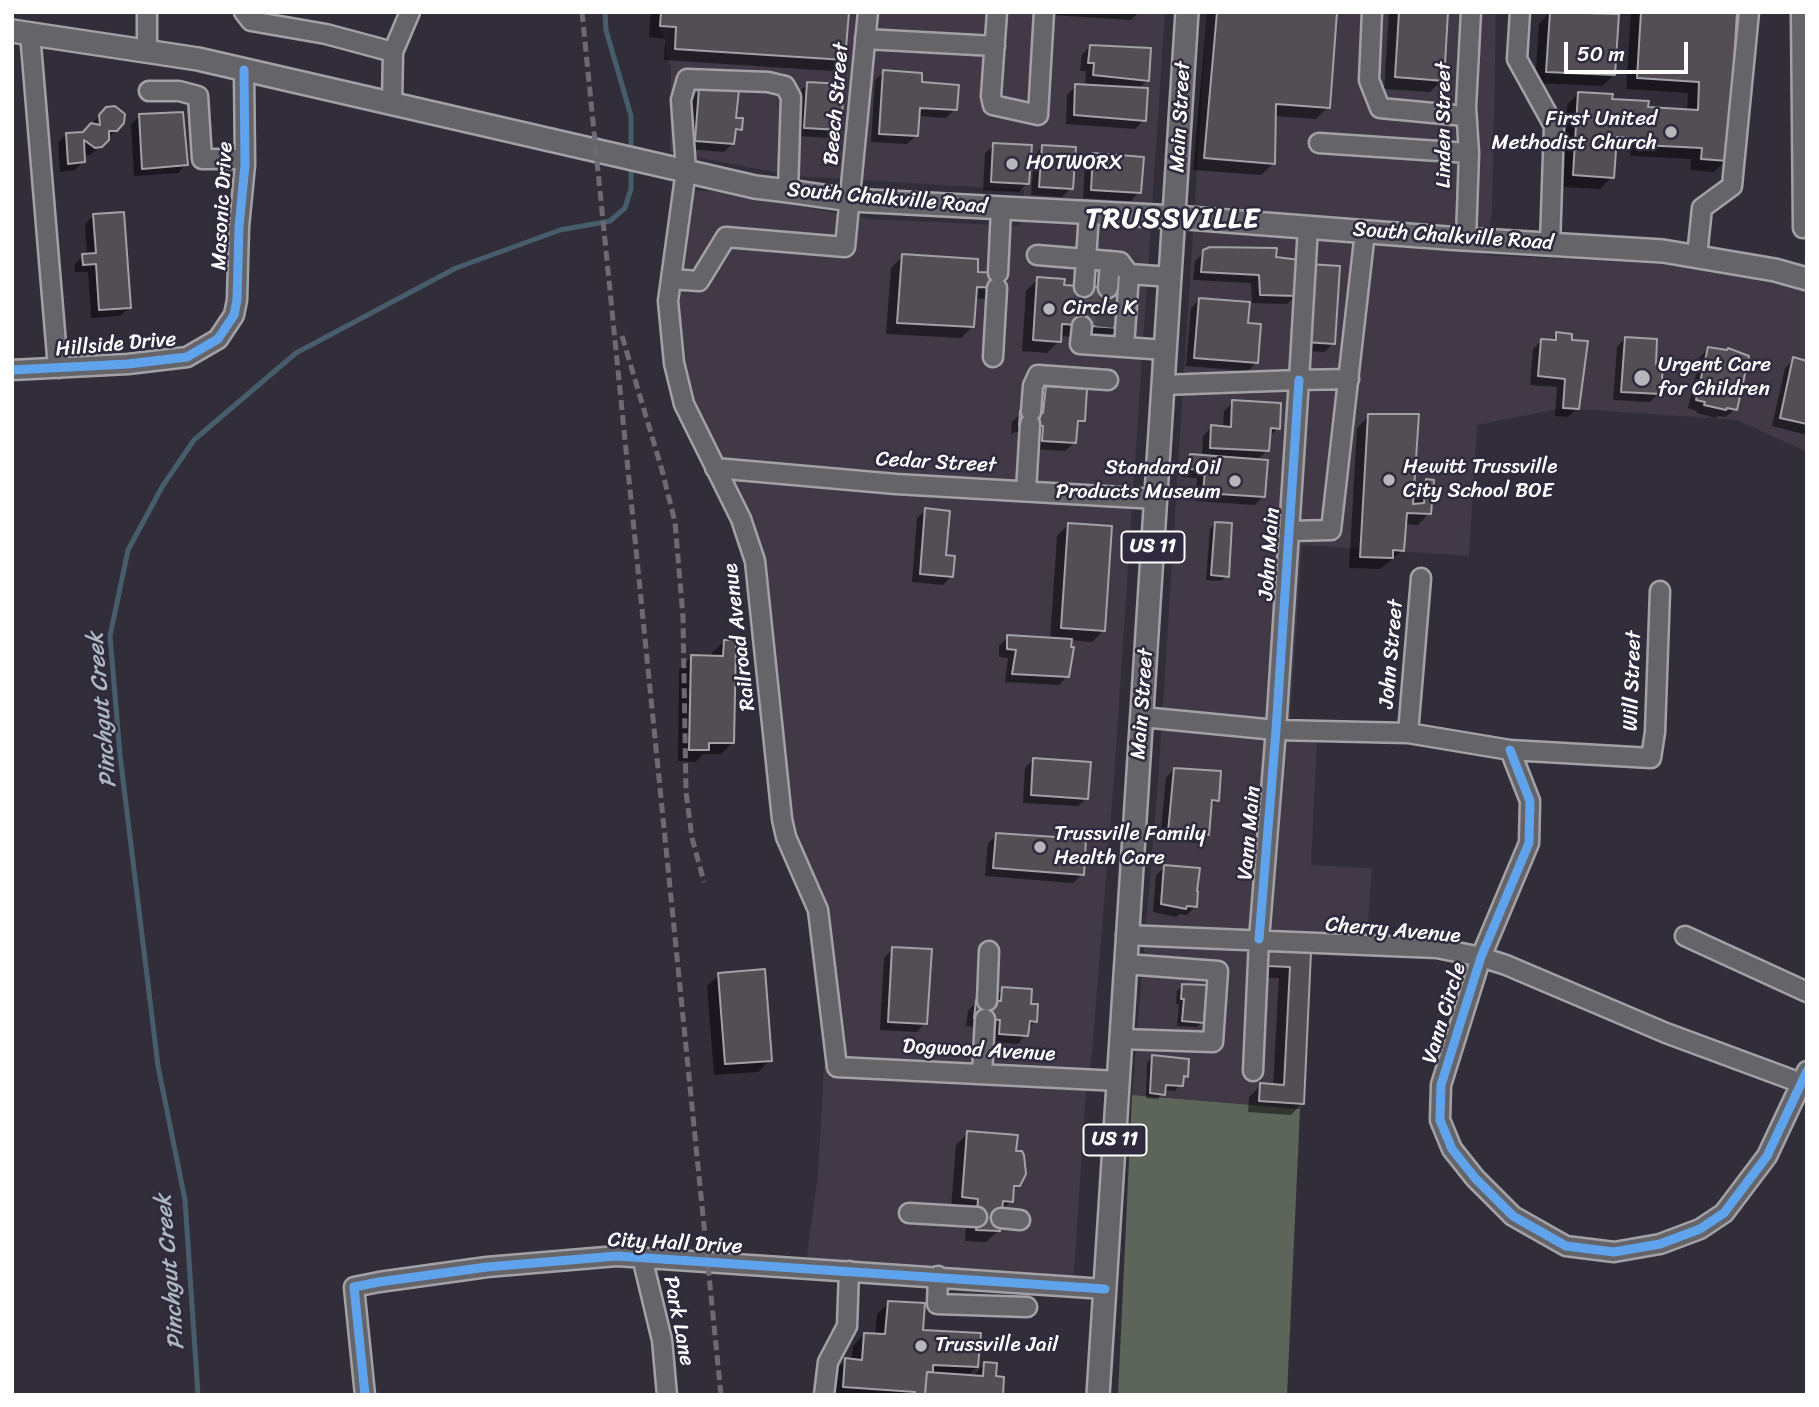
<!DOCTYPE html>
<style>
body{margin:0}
#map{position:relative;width:1819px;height:1407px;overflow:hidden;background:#312e39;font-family:Sriracha,sans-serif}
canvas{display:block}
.frame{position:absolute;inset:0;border:14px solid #fff;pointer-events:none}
.scale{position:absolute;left:1564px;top:42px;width:124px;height:32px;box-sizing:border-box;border:4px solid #fff;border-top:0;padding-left:9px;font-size:21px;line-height:24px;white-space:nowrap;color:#fff;-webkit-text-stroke:5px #2f2a3d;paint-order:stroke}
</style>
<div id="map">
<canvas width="1819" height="1407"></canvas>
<div class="frame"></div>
<div class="scale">50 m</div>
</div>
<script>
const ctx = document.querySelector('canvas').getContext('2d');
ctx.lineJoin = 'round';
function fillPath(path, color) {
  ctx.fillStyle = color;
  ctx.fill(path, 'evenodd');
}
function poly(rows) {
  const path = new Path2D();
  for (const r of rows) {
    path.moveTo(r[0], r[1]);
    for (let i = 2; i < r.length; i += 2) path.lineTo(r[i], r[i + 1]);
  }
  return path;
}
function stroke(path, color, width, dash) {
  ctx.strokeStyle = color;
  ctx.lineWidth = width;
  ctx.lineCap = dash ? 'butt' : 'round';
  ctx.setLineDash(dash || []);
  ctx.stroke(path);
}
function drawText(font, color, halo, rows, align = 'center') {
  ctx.font = font + ' Sriracha,sans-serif';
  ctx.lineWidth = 5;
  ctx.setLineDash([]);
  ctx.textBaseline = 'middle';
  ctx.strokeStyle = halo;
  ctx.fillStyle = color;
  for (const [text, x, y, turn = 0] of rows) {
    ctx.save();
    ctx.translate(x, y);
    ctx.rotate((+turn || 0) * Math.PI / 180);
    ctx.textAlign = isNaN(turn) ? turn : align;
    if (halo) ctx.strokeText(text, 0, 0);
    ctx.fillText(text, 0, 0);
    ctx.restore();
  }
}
const built = poly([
 [661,12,1165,12,1114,778,1092,1053,1085,1103,1073,1287,805,1268,818,1175,824,1066,836,1067,818,910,793,854,757,570,684,404,668,301,683,191,712,191,871,219,1020,226,1024,190,794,176,670,152,671,70,660,26],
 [1207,12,1496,12,1492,211,1485,255,1647,263,1769,274,1807,287,1807,452,1737,420,1563,408,1477,425,1469,556,1302,545,1290,721,1318,720,1311,865,1372,868,1367,939,1311,953,1304,1104,1300,1109,1132,1095,1158,782]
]);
const green = poly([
 [1132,1095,1300,1109,1287,1395,1118,1395]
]);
const shadow = poly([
 [654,12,847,12,844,59,832,71,664,60,665,39,649,37,650,16],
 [1052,12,1139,12,1131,20,1052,15],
 [1207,12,1335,12,1328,107,1316,119,1274,116,1273,164,1261,175,1193,170],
 [1389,12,1447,12,1442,80,1430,92,1384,89],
 [1550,12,1614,75,1602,86,1535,83,1539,24],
 [1631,12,1735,12,1726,160,1714,172,1690,170,1691,159,1630,156,1631,150,1614,149,1612,177,1600,189,1562,187,1567,105,1578,93,1647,108,1687,111,1688,93,1626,89],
 [1090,46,1147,80,1138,90,1144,120,1135,129,1066,124,1067,95,1076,86,1085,86,1086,71,1080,71,1082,55],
 [884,72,920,84,955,109,946,118,917,116,916,136,907,144,871,142,875,80],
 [808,84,839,129,831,138,796,136,799,92],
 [700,90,734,120,740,129,733,136,733,143,724,152,687,149,691,98],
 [107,108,116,130,91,155,83,156,83,161,75,170,60,172,58,143,66,134,83,133],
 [140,116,186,164,178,173,134,176,131,124],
 [994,145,1027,183,1019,192,983,190,985,153],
 [1042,147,1071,188,1062,197,1031,195,1034,156],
 [1094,155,1139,192,1131,201,1083,198,1085,164],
 [94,215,129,308,120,316,91,318,88,272,75,272,74,265,83,256,87,256,85,224],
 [1204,252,1275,259,1296,295,1287,304,1252,303,1251,283,1193,280,1195,261],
 [903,256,976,274,999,287,987,299,974,298,973,326,961,338,886,334,891,268],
 [1301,274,1333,343,1325,352,1296,350],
 [1038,279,1062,287,1119,327,1108,339,1059,336,1059,341,1047,353,1022,351,1026,291],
 [1200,299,1246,324,1256,362,1248,371,1186,366,1191,308],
 [1557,334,1577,409,1568,417,1555,416,1557,387,1530,385,1533,349,1542,340,1550,341],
 [1625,338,1654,366,1659,393,1650,402,1613,400,1617,347],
 [1709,348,1735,409,1726,417,1718,416,1716,418,1697,413,1697,411,1688,408,1700,357],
 [1794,359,1807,362,1807,435,1772,426,1785,368],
 [1046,388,1083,420,1075,428,1074,443,1065,451,1034,449,1035,434,1016,432,1011,434,1012,422],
 [1233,402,1278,428,1268,438,1267,450,1257,461,1263,496,1255,505,1196,501,1197,478,1181,477,1182,464,1190,456,1202,456,1203,436,1212,427,1223,428,1224,411],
 [1369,416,1412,495,1426,481,1429,513,1418,525,1404,524,1402,551,1380,569,1349,568,1357,428],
 [926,510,952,576,943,585,912,582,917,518],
 [1069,524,1104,630,1092,642,1070,640,1067,676,1059,685,1005,682,1008,658,999,657,999,646,1008,637,1050,640,1057,536],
 [1215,524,1227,576,1221,581,1206,580,1210,529],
 [724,641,733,742,721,754,703,754,696,762,678,761,679,669,691,657,712,657,712,653],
 [1034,759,1087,798,1078,806,1023,803,1025,768],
 [1174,769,1217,800,1210,808,1207,835,1198,843,1160,840,1166,778],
 [997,835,1082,874,1073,883,985,876,988,843],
 [1165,867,1196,906,1187,915,1179,914,1176,917,1153,912,1156,875],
 [893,949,925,1023,917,1032,880,1030,884,958],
 [1268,951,1309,954,1302,1103,1291,1115,1248,1112,1249,1097,1261,1085,1273,1086,1279,978,1256,978],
 [719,975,770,1060,758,1072,714,1075,707,986],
 [1183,985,1202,1022,1197,1027,1177,1026,1179,1004,1176,1004,1177,991],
 [1003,989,1029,1005,1035,1021,1018,1044,991,1042,992,1028,966,1026,968,1011,976,1002,994,997],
 [1152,1057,1186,1076,1175,1091,1164,1090,1158,1099,1146,1098,1147,1063],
 [968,1133,1015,1152,1018,1185,1012,1192,1011,1201,1000,1212,998,1231,986,1242,965,1241,967,1211,951,1209,956,1145],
 [889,1303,921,1331,977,1367,967,1376,972,1377,985,1364,1001,1395,832,1395,834,1372,846,1360,851,1361,853,1346,864,1334,875,1335,877,1314]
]);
const stream = poly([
 [605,12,606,30,631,116,631,152],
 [198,1395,185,1200,158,1066,120,755,110,636,128,550,162,487,194,440,296,353,456,268,560,230,610,221,625,208,631,189,631,162]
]);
const building = poly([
 [661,12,849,12,845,60,675,49,676,27,660,26,661,12],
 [1217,12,1337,12,1330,108,1276,104,1275,164,1204,158,1217,12],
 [1399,12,1448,12,1444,81,1395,77,1399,12],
 [1550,12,1619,14,1615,75,1546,72,1550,12],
 [1641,12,1737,12,1728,161,1701,159,1702,148,1641,145,1642,139,1617,137,1614,178,1573,175,1578,92,1613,94,1612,99,1649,101,1648,107,1698,110,1699,82,1637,78,1641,12],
 [1090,45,1151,48,1149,81,1093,75,1094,63,1088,63,1090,45],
 [883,70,922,73,922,82,959,85,957,110,920,108,918,136,879,134,883,70],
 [807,82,844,84,841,130,804,128,807,82],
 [1075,84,1148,88,1146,121,1074,115,1075,84],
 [699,88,739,90,736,118,743,118,742,130,736,129,734,144,695,141,699,88],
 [115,106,125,114,124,123,117,131,109,131,109,140,102,147,95,148,84,140,85,162,68,164,66,133,83,132,91,123,100,125,99,115,106,107,115,106],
 [183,112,188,165,142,169,139,114,183,112],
 [993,143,1032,145,1029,184,991,182,993,143],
 [1042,145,1076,147,1073,189,1039,187,1042,145],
 [1093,153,1144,157,1141,193,1091,190,1093,153],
 [124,212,131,308,99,310,96,264,83,265,82,254,96,253,93,214,124,212],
 [1210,247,1277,248,1276,257,1300,260,1298,296,1260,295,1259,275,1201,272,1203,250,1210,247],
 [902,254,978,259,978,272,1002,273,1001,288,977,287,974,327,897,323,902,254],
 [1309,264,1340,266,1335,344,1304,342,1309,264],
 [1037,277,1065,279,1064,285,1124,289,1121,328,1062,324,1061,342,1033,340,1037,277],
 [1199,298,1250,302,1248,323,1261,324,1258,363,1194,358,1199,298],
 [1556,332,1572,334,1572,340,1588,341,1579,409,1563,408,1565,379,1538,376,1541,339,1556,340,1556,332],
 [1625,337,1657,339,1656,364,1663,364,1661,394,1621,392,1625,337],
 [1708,347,1727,350,1728,348,1749,356,1737,410,1727,408,1726,410,1704,405,1705,402,1696,400,1708,347],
 [1793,357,1807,361,1807,424,1780,418,1793,357],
 [1046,386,1087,389,1085,421,1078,421,1076,443,1042,441,1043,426,1025,424,1025,426,1019,426,1020,411,1043,413,1046,386],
 [1232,400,1281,403,1280,429,1271,428,1269,451,1210,448,1211,425,1231,427,1232,400],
 [1368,414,1419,414,1413,504,1424,503,1426,479,1434,480,1431,514,1407,513,1404,551,1393,550,1393,558,1360,557,1368,414],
 [1190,454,1268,460,1265,497,1203,493,1205,470,1188,469,1190,454],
 [925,508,950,511,946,555,955,556,953,577,920,574,925,508],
 [1215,522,1232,523,1229,577,1211,575,1215,522],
 [1068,523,1112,526,1105,631,1061,628,1068,523],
 [1007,635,1072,639,1071,647,1074,647,1069,677,1012,674,1016,650,1007,649,1007,635],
 [724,640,736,640,734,743,709,743,709,750,689,750,691,655,723,656,724,640],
 [1033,758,1091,762,1088,799,1031,795,1033,758],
 [1174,768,1221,771,1219,801,1212,800,1209,835,1168,832,1174,768],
 [996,833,1086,839,1084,875,993,868,996,833],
 [1164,865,1200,868,1197,891,1198,891,1197,907,1187,906,1186,909,1161,904,1164,865],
 [892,947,932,949,927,1024,888,1022,892,947],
 [1267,950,1311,952,1304,1104,1259,1101,1260,1083,1284,1085,1290,967,1267,966,1267,950],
 [765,969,772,1061,725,1064,718,973,765,969],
 [1182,984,1207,985,1204,1023,1182,1021,1184,999,1181,999,1182,984],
 [1002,987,1032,989,1031,1004,1038,1004,1037,1022,1030,1021,1028,1036,999,1034,1000,1020,974,1018,976,1000,1001,1001,1002,987],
 [1152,1055,1189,1059,1188,1077,1184,1076,1183,1086,1166,1085,1165,1095,1150,1093,1152,1055],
 [967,1131,1018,1135,1016,1151,1022,1151,1024,1155,1026,1174,1020,1186,1014,1186,1013,1202,1003,1201,1000,1231,976,1230,978,1199,962,1197,967,1131],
 [888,1301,925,1303,923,1330,981,1333,978,1367,933,1365,933,1372,927,1372,925,1393,922,1395,915,1395,915,1392,843,1387,845,1358,862,1360,864,1333,885,1334,888,1301],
 [984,1362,997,1363,996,1376,1004,1377,1003,1395,925,1395,927,1372,983,1376,984,1362]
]);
const minorTunnel = poly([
 [1082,326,1084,287],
 [1104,327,1108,288]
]);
const minor = poly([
 [244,12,251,21,326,34,393,52],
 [997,12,991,96,993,105,1038,115,1044,12],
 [1372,12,1369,80,1380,108,1465,116],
 [1520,12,1517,59,1554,126,1550,244],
 [1801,12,1803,228],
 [30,33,58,368],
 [865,39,995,46],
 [147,51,147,12],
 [149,91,179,91,198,96,202,159,245,159],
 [392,104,393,52,410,12],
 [1319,143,1469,153],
 [788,191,791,97,785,86,768,82,687,79,681,100,686,170,668,301,674,363,684,404,741,519,755,561,782,819,786,837,818,910,837,1067,1119,1081],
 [1089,213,1086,259,1120,262,1129,274],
 [1466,239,1469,153,1466,107,1471,12],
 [1037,255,1086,259,1084,287],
 [1697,256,1702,208,1732,186,1749,12],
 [998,273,1001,209],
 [671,279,699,281,726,237,845,247,868,12],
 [1108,288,1110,261],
 [1082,326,1080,344,1166,350],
 [1124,347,1129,274,1171,277],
 [993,357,997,288],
 [12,370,128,364,187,357,218,339,234,315,237,300,239,227,245,165,244,70],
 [1163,385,1299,380,1308,227],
 [1031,412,1033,386,1038,375,1108,380],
 [715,468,896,484,1156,499],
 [1026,491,1030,424],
 [1289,531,1331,530,1365,232],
 [1142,717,1276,730,1408,733,1510,750,1651,758,1655,732,1660,591],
 [1408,733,1421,578],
 [1510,750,1530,801,1529,843,1481,957,1441,1085,1440,1120,1452,1149,1475,1178,1513,1216,1566,1246,1614,1252,1660,1244,1700,1229,1724,1213,1767,1156,1807,1071],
 [1126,935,1437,948,1481,957,1506,965,1666,1033,1801,1083],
 [1685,936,1807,992],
 [987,1001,989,951],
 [1121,1039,1213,1042,1218,971,1125,964],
 [1253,1071,1259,939,1276,730,1299,380,1349,379],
 [982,1074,985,1019],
 [909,1213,977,1217],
 [1001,1218,1020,1220],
 [642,1257,662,1340,667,1395],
 [938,1276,937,1304,1027,1307],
 [365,1395,354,1287,379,1282,487,1267,617,1256,1105,1289],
 [824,1395,828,1362,847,1326,849,1271]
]);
const major = poly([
 [12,31,198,59,755,187,788,191,851,200,1175,217,1447,238,1663,251,1775,270,1807,279],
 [1098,1395,1187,12]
]);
const rail = poly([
 [582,12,721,1395],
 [622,336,662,470,675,522,683,617,686,792,692,838,704,882]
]);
const cycleway = poly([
 [12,370,128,364,187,357,218,339,234,315,237,300,239,227,245,165,244,70],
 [1510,750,1530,801,1529,843,1481,957,1441,1085,1440,1120,1452,1149,1475,1178,1513,1216,1566,1246,1614,1252,1660,1244,1700,1229,1724,1213,1767,1156,1807,1071],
 [1259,939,1276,730,1299,380],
 [365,1395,354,1287,379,1282,487,1267,617,1256,1105,1289]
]);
const markers = [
 [1671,132,7,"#b7b6ba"],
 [1012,164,7,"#b7b6ba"],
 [1049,309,7,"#b7b6ba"],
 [1642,378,9,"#b7b6ba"],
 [1389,480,7,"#b7b6ba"],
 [1235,481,7,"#b7b6ba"],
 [1040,847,7,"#b7b6ba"],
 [921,1346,7,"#b7b6ba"]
];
const shields = [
 [1153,547,63],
 [1115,1140,63]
];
const shieldNames = [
 ["US 11",1153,547],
 ["US 11",1115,1140]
];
const streetNames = [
 ["Beech Street",837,104,-85],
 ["Main Street",1181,117,-87],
 ["Linden Street",1445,125,-90],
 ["South Chalkville Road",887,199,5],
 ["Masonic Drive",223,206,-87],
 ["South Chalkville Road",1453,237,4],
 ["Hillside Drive",116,345,-5],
 ["Cedar Street",936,463,3],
 ["John Main",1270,554,-86],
 ["Railroad Avenue",740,637,-97],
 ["John Street",1392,654,-85],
 ["Will Street",1633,681,-88],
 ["Main Street",1143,704,-86],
 ["Vann Main",1250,833,-85],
 ["Cherry Avenue",1393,931,5],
 ["Vann Circle",1445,1013,-73],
 ["Dogwood Avenue",979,1051,3],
 ["City Hall Drive",675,1244,3],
 ["Park Lane",678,1321,79]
];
const poiNames = [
 ["First United",1657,120,"right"],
 ["Methodist Church",1657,144,"right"],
 ["HOTWORX",1026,164],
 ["Circle K",1063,309],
 ["Urgent Care",1658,366],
 ["for Children",1658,390],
 ["Hewitt Trussville",1403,468],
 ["City School BOE",1403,492],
 ["Standard Oil",1221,469,"right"],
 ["Products Museum",1221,493,"right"],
 ["Trussville Family",1054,835],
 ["Health Care",1054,859],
 ["Trussville Jail",935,1346]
];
const waterNames = [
 ["Pinchgut Creek",103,710,-95],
 ["Pinchgut Creek",171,1272,-95]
];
const districtNames = [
 ["TRUSSVILLE",1173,220]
];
fillPath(built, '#413946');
fillPath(green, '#5d645a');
fillPath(shadow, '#0007');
stroke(stream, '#475d6b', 5);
fillPath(building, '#534e53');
stroke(building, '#a2a1a6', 2);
stroke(minorTunnel, '#46434d', 18, [18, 9]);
stroke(minor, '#a2a1a6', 23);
stroke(major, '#a2a1a6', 26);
stroke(minor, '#656469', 18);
stroke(major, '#656469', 21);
stroke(rail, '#6d6b71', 5, [10, 5]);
stroke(cycleway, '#60a3ed', 9);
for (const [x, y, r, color] of markers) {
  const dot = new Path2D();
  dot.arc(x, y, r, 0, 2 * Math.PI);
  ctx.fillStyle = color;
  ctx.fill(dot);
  stroke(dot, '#2f2a3d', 2.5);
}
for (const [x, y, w] of shields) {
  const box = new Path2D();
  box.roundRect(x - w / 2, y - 15.5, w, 31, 5);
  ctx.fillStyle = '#2f2a3d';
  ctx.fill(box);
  stroke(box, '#fff', 2);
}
drawText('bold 19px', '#fff', null, shieldNames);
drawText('21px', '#fff', '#2f2a3d', streetNames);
drawText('21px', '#fff', '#2f2a3d', poiNames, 'left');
drawText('italic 23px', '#adb8bf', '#2f2a3d', waterNames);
ctx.letterSpacing = '2px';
drawText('bold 28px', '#fff', '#2f2a3d', districtNames);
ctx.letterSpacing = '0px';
</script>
